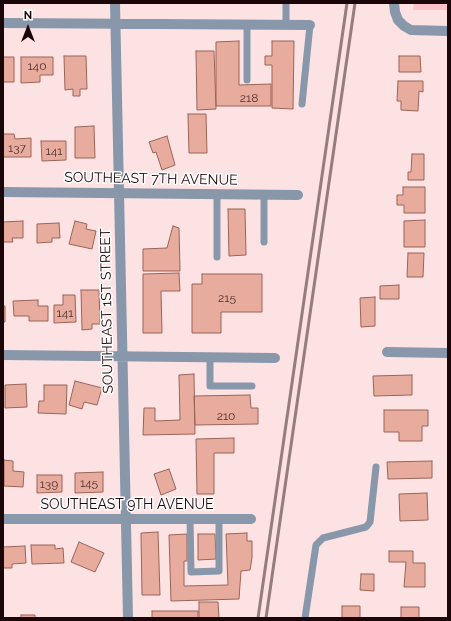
<!DOCTYPE html>
<style>
body{margin:0}
#map{position:relative;width:451px;height:621px;overflow:hidden;background:#fde2e4;font-family:Raleway,sans-serif}
canvas{display:block}
.frame{position:absolute;inset:0;border:4px solid #1b070a;pointer-events:none}
.north{position:absolute;left:8px;top:8px;width:40px;height:40px;-webkit-text-stroke:3px #fff;paint-order:stroke;rotate:0deg;font-size:11px;font-weight:700;line-height:16px;text-align:center;color:#1b070a}
.north::after{content:'';display:block;margin:auto;width:14px;height:18px;background:#1b070a;clip-path:polygon(50% 0,100% 100%,50% 72%,0 100%)}
</style>
<div id="map">
<canvas width="451" height="621"></canvas>
<div class="frame"></div>
<div class="north">N</div>
</div>
<script>
const ctx = document.querySelector('canvas').getContext('2d');
ctx.lineJoin = 'round';
function fillPath(path, color) {
  ctx.fillStyle = color;
  ctx.fill(path, 'evenodd');
}
function poly(rows) {
  const path = new Path2D();
  for (const r of rows) {
    path.moveTo(r[0], r[1]);
    for (let i = 2; i < r.length; i += 2) path.lineTo(r[i], r[i + 1]);
  }
  return path;
}
function stroke(path, color, width, dash) {
  ctx.strokeStyle = color;
  ctx.lineWidth = width;
  ctx.lineCap = dash ? 'butt' : 'round';
  ctx.setLineDash(dash || []);
  ctx.stroke(path);
}
function drawText(font, color, halo, rows, align = 'center') {
  ctx.font = font + ' Raleway,sans-serif';
  ctx.lineWidth = 3;
  ctx.setLineDash([]);
  ctx.textBaseline = 'middle';
  ctx.strokeStyle = halo;
  ctx.fillStyle = color;
  for (const [text, x, y, turn = 0] of rows) {
    ctx.save();
    ctx.translate(x, y);
    ctx.rotate((+turn || 0) * Math.PI / 180);
    ctx.textAlign = isNaN(turn) ? turn : align;
    if (halo) ctx.strokeText(text, 0, 0);
    ctx.fillText(text, 0, 0);
    ctx.restore();
  }
}
const green = poly([
 [414,3,448,3,448,10,413,10]
]);
const building = poly([
 [239,41,239,85,271,84,271,106,216,106,216,42,239,41],
 [272,41,294,41,293,109,272,108,272,65,265,65,265,56,272,56,272,41],
 [196,51,214,51,216,109,197,110,196,51],
 [64,56,86,56,87,89,80,89,80,96,73,96,73,89,65,90,64,56],
 [399,56,420,56,421,72,399,72,399,56],
 [3,57,14,57,14,82,3,82,3,57],
 [21,57,53,57,53,75,40,75,40,82,21,83,21,57],
 [398,81,423,81,423,92,419,91,418,111,401,110,401,101,397,101,398,81],
 [188,114,206,114,207,153,189,153,188,114],
 [94,126,95,158,75,158,75,127,94,126],
 [3,134,14,134,15,139,31,138,31,157,3,157,3,134],
 [167,136,175,165,162,170,156,152,153,153,149,142,167,136],
 [41,141,66,141,66,160,42,161,41,141],
 [412,154,424,154,424,180,408,180,408,172,411,172,412,154],
 [403,187,425,187,425,213,404,213,404,205,397,205,397,195,403,195,403,187],
 [228,209,245,209,246,255,229,256,228,209],
 [425,220,425,247,404,247,404,221,425,220],
 [23,221,23,238,12,238,13,242,3,242,3,222,23,221],
 [75,221,87,224,86,229,96,231,92,249,69,244,75,221],
 [59,223,60,238,52,238,52,242,37,243,37,224,59,223],
 [173,226,179,228,180,271,143,271,143,249,167,248,173,226],
 [408,253,424,253,423,277,407,277,408,253],
 [179,273,180,291,161,291,162,333,143,333,143,274,179,273],
 [202,274,262,274,262,312,221,312,221,333,192,333,192,284,202,284,202,274],
 [399,285,399,299,380,299,380,286,399,285],
 [81,290,99,290,100,324,92,324,92,329,82,330,81,290],
 [63,295,75,295,76,322,54,323,54,305,63,305,63,295],
 [375,297,375,326,361,327,360,298,375,297],
 [38,300,38,306,48,306,48,321,29,321,29,316,14,316,13,301,38,300],
 [3,306,5,306,5,322,3,322,3,306],
 [194,374,195,434,143,435,144,408,155,408,155,421,180,420,179,375,194,374],
 [412,375,412,395,374,396,373,376,412,375],
 [75,381,102,388,97,405,84,402,82,409,69,405,75,381],
 [26,384,27,407,5,408,5,385,26,384],
 [44,385,67,385,66,414,38,413,39,401,44,401,44,385],
 [250,395,251,408,258,408,258,424,195,425,194,396,250,395],
 [384,410,428,410,428,426,422,426,422,441,399,441,399,432,384,432,384,410],
 [234,438,234,453,214,453,214,494,197,494,196,439,234,438],
 [4,460,13,461,13,471,24,472,23,487,4,486,4,460],
 [432,461,432,478,388,479,387,462,432,461],
 [169,469,176,489,161,495,154,474,169,469],
 [103,472,103,492,75,493,75,473,103,472],
 [37,475,62,475,62,492,37,493,37,475],
 [427,493,428,520,400,521,399,494,427,493],
 [158,532,160,595,142,595,141,533,158,532],
 [247,533,247,541,252,541,252,558,250,570,241,571,239,599,171,601,169,535,187,534,187,561,184,561,184,586,228,585,226,534,247,533],
 [198,534,215,534,216,559,198,560,198,534],
 [79,542,104,553,95,572,71,562,79,542],
 [31,545,55,545,55,549,63,548,64,563,32,564,31,545],
 [25,546,26,563,12,564,12,568,3,568,3,547,25,546],
 [389,551,413,551,413,563,425,563,425,587,404,587,406,562,389,562,389,551],
 [361,574,374,574,374,591,360,590,361,574],
 [199,602,218,602,219,618,199,618,199,602],
 [342,606,360,606,360,618,342,618,342,606],
 [401,607,419,607,419,618,401,618,401,607],
 [152,611,198,611,198,618,152,618,152,611],
 [21,615,35,615,35,618,21,618,21,615]
]);
const lane = poly([
 [286,3,286,25],
 [247,24,247,80],
 [302,104,310,25],
 [264,242,264,194],
 [217,257,217,194],
 [210,357,210,386,252,386],
 [190,519,191,572,219,571,219,519],
 [305,618,316,545,323,538,366,527,370,522,376,467]
]);
const street = poly([
 [115,3,128,618],
 [394,3,395,12,398,20,404,26,411,30,448,31],
 [3,23,310,25],
 [3,192,298,195],
 [387,352,448,353],
 [3,355,275,358],
 [3,519,251,519]
]);
const rail = poly([
 [258,618,347,3],
 [266,618,355,3]
]);
const numberNames = [
 ["140",37,66],
 ["218",249,98],
 ["137",17,148],
 ["141",54,151],
 ["215",227,298],
 ["141",65,313],
 ["210",226,416],
 ["145",89,483],
 ["139",49,484]
];
const streetNames = [
 ["SOUTHEAST 7TH AVENUE",151,179,1],
 ["SOUTHEAST 1ST STREET",107,311,-91],
 ["SOUTHEAST 9TH AVENUE",127,505]
];
fillPath(green, '#fcc4c9');
fillPath(building, '#e8ac9e');
stroke(building, '#9a6357', 1);
stroke(lane, '#8897aa', 7);
stroke(street, '#8897aa', 10);
stroke(rail, '#947d7f', 3);
drawText('12px', '#4e302f', null, numberNames);
drawText('14px', '#1b070a', '#fff', streetNames);
</script>
